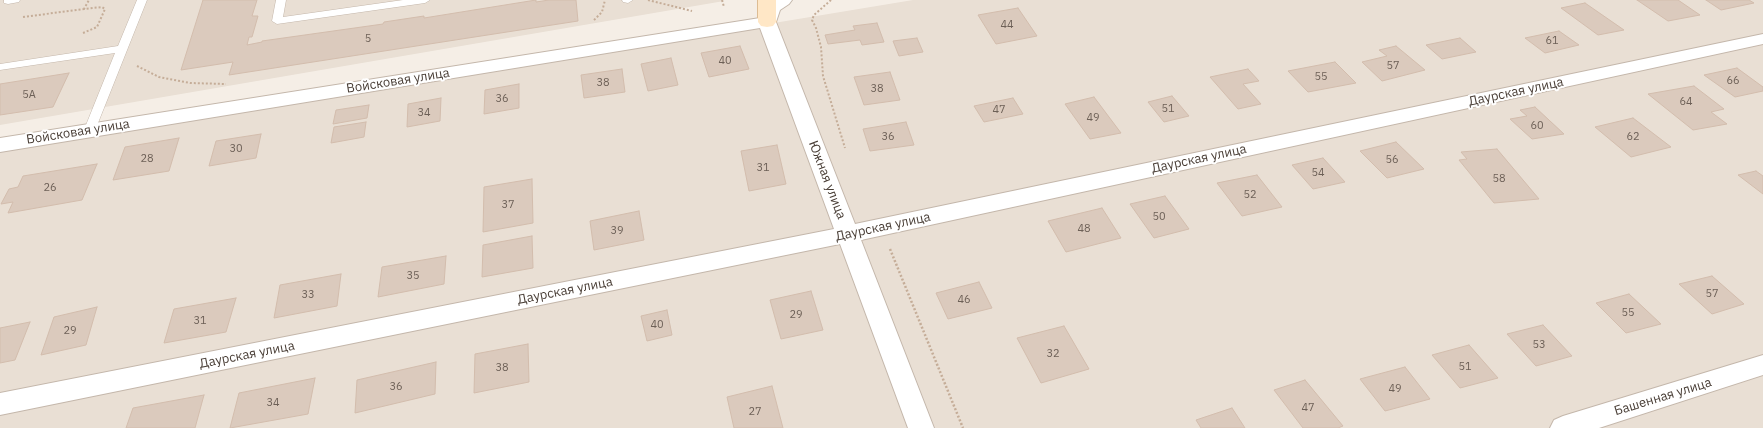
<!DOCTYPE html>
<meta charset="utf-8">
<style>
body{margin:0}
canvas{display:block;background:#f5eee6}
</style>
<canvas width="1763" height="428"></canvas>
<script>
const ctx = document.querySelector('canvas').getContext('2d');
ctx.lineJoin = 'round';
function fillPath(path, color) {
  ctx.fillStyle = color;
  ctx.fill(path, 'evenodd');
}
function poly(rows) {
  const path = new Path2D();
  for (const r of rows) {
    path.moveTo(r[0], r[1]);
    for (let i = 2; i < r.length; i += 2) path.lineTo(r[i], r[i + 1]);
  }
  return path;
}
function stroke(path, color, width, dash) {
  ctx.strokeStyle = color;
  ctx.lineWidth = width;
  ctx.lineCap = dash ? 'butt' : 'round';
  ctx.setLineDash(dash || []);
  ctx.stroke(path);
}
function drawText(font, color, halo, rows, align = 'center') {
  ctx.font = font + ' "IBM Plex Sans",sans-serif';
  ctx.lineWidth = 4;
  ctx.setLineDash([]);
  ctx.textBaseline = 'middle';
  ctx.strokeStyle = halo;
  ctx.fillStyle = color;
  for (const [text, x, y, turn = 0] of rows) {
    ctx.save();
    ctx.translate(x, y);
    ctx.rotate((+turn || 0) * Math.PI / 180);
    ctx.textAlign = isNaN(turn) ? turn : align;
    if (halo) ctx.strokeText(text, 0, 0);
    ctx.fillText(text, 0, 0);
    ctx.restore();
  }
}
const residential = poly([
 [0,0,723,0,724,1,0,125],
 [913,0,1763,0,1763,428,0,428,0,151]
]);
const building = poly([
 [203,0,257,0,252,16,258,16,252,37,249,37,247,45,262,42,262,41,383,24,384,22,424,16,424,18,536,0,536,2,549,0,576,0,578,21,229,75,233,62,181,70,203,0],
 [1637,0,1678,0,1700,15,1668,21,1637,0],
 [1706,0,1749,0,1754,3,1721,10,1706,0],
 [1585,3,1624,30,1598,35,1561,8,1585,3],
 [1018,8,1037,36,996,44,978,15,1018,8],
 [877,23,884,42,862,45,860,40,828,44,825,35,855,30,853,26,877,23],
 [1559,31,1579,45,1545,53,1525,38,1559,31],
 [917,38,923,52,899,56,893,41,917,38],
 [1460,38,1476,52,1442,59,1426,45,1460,38],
 [740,46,749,69,709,77,701,53,740,46],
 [1396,46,1425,70,1382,81,1362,62,1387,56,1379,50,1396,46],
 [671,58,678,85,648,91,641,64,671,58],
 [1335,62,1356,83,1308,92,1288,71,1335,62],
 [1737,68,1763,87,1763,91,1735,97,1704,75,1737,68],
 [622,69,625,92,584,98,581,75,622,69],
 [1248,69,1259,81,1243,84,1261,104,1238,109,1210,77,1248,69],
 [890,72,900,100,864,105,854,77,890,72],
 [69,73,53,107,0,115,0,84,69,73],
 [519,84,519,108,484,114,485,90,519,84],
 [1694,86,1724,109,1711,112,1727,124,1693,130,1648,94,1694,86],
 [1172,96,1189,116,1164,122,1148,102,1172,96],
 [1094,97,1121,133,1090,139,1065,104,1094,97],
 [441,98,440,121,407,127,408,104,441,98],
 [1013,98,1023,114,984,122,974,106,1013,98],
 [369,105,367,118,333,124,336,110,369,105],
 [1535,107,1564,134,1532,139,1510,119,1527,116,1520,110,1535,107],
 [1633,118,1671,147,1631,157,1595,127,1633,118],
 [366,122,364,137,331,143,334,127,366,122],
 [906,122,914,145,870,151,863,129,906,122],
 [261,134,256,158,209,166,216,141,261,134],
 [179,138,169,171,113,180,125,147,179,138],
 [1396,142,1424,169,1387,178,1360,151,1396,142],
 [777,145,786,184,749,191,741,151,777,145],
 [1497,149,1539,199,1494,203,1459,160,1467,159,1461,152,1497,149],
 [1323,158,1345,182,1313,189,1292,165,1323,158],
 [97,164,82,200,8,213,13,202,1,204,9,189,18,187,23,176,97,164],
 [1756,171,1763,176,1763,194,1738,175,1756,171],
 [1257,175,1282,207,1242,216,1217,183,1257,175],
 [532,179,533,223,483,232,484,187,532,179],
 [1165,196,1189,229,1154,238,1130,204,1165,196],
 [1102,208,1121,238,1066,252,1048,221,1102,208],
 [639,211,644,240,594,250,590,221,639,211],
 [532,236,533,268,482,277,483,245,532,236],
 [446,256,444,284,378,297,382,267,446,256],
 [341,274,337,306,274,318,280,285,341,274],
 [1712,276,1744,304,1712,314,1679,284,1712,276],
 [979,282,992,308,948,319,936,293,979,282],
 [811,291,823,330,781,339,770,300,811,291],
 [1629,294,1661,324,1626,333,1596,303,1629,294],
 [236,298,226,332,164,343,174,309,236,298],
 [97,307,86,345,41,355,54,317,97,307],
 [667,310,672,335,647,341,641,316,667,310],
 [30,322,15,360,0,363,0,328,30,322],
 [1543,325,1572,356,1536,366,1507,334,1543,325],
 [1064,326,1089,369,1041,383,1017,338,1064,326],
 [528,344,529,382,474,393,475,354,528,344],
 [1469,345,1498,378,1460,388,1432,355,1469,345],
 [436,362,435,394,355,413,357,380,436,362],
 [1405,367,1430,399,1385,411,1360,379,1405,367],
 [315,378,308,414,230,428,239,393,315,378],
 [1305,380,1343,426,1338,428,1303,428,1274,390,1305,380],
 [772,386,783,428,734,428,727,397,772,386],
 [204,395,195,428,126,428,133,408,204,395],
 [1232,408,1245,428,1201,428,1196,420,1232,408]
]);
const pathFar1 = poly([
 [648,0,692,11],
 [722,0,724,7],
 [831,0,814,15,812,20,816,28,821,47,823,76,845,148],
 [23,17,84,9],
 [594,20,602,12,605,0],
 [83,33,97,27,105,9,102,7,84,9,89,0],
 [137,66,159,77,190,83,226,84]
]);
const path = poly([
 [890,249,963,428]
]);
const service = poly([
 [4,0,20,0,19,2,8,4,4,3,4,0],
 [137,0,147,0,94,133,90,134,86,133,84,130,115,53,0,70,0,64,118,46,137,0],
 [276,0,286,0,283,17,403,0,430,0,425,3,277,24,272,21,276,0],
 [622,0,633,0,628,3,623,2,622,0]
]);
const minor = poly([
 [771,0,792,0,789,4,780,10,776,22,855,224,1763,34,1763,44,861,240,934,428,908,428,840,244,0,415,0,393,834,229,760,28,0,152,0,138,760,18,763,7,771,0],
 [1763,355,1763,375,1599,428,1550,428,1554,420,1563,416,1763,355]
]);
const secondary = poly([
 [758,0,776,0,776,22,773,26,767,27,761,26,758,22,758,0]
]);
const numberNames = [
 ["44",1007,25],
 ["5",368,39],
 ["61",1552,41],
 ["40",725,61],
 ["57",1393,66],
 ["55",1321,77],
 ["66",1733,81],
 ["38",603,83],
 ["38",877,89],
 ["5А",29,95],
 ["36",502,99],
 ["64",1686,102],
 ["51",1168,109],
 ["47",999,110],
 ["34",424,113],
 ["49",1093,118],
 ["60",1537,126],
 ["36",888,137],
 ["62",1633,137],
 ["30",236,149],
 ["28",147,159],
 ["56",1392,160],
 ["31",763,168],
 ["54",1318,173],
 ["58",1499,179],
 ["26",50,188],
 ["52",1250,195],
 ["37",508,205],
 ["50",1159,217],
 ["48",1084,229],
 ["39",617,231],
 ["35",413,276],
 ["57",1712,294],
 ["33",308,295],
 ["46",964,300],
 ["55",1628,313],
 ["29",796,315],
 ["31",200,321],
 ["40",657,325],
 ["29",70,331],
 ["53",1539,345],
 ["32",1053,354],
 ["51",1465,367],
 ["38",502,368],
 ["36",396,387],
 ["49",1395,389],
 ["34",273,403],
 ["47",1308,408],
 ["27",755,412]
];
const streetNames = [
 ["Войсковая улица",398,81,-9],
 ["Даурская улица",1516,92,-12],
 ["Войсковая улица",78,132,-9],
 ["Даурская улица",1199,159,-12],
 ["Южная улица",827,180,69],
 ["Даурская улица",883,227,-12],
 ["Даурская улица",565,291,-11],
 ["Даурская улица",247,355,-11],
 ["Башенная улица",1663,397,-17]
];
fillPath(residential, '#e9dfd4');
fillPath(building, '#dbcabd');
stroke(building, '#d3bdad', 1);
stroke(service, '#c4b7ab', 1);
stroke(minor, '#c4b7ab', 2);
stroke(secondary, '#ddbc93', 2);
stroke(pathFar1, '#c5ad98', 2, [2, 2]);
stroke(path, '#c5ad98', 2.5, [2, 2]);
fillPath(service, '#fff');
fillPath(minor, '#fff');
fillPath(secondary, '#ffe7c6');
drawText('11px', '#6d6057', null, numberNames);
drawText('13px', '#483d35', '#fff', streetNames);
</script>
